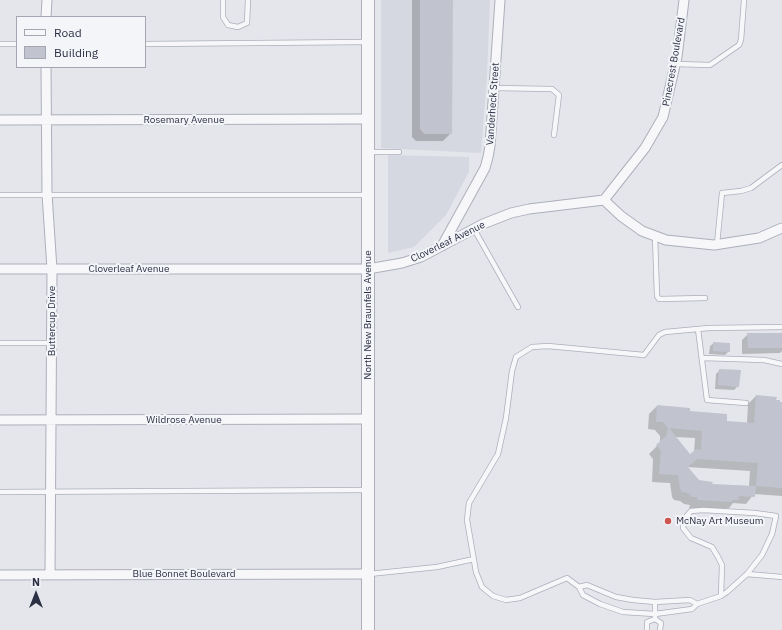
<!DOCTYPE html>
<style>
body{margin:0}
#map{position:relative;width:782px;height:630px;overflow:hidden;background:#e4e6ec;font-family:"IBM Plex Sans",sans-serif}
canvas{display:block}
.legend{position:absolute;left:16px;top:16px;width:130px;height:52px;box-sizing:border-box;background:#f4f5f9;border:1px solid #a4a6b1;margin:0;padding:5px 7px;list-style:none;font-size:12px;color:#2c3044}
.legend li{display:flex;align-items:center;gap:8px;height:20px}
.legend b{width:20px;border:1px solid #a4a6b1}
.north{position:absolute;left:16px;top:574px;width:40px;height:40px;-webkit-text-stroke:3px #f4f5f9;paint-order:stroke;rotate:0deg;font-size:11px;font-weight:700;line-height:16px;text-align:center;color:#2c3044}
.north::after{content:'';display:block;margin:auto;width:14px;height:18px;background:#2c3044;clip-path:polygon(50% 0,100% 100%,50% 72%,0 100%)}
</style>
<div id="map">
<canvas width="782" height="630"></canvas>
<ul class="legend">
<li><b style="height:5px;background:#f7f7fa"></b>Road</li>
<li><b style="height:11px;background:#c1c4ce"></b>Building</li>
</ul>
<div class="north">N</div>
</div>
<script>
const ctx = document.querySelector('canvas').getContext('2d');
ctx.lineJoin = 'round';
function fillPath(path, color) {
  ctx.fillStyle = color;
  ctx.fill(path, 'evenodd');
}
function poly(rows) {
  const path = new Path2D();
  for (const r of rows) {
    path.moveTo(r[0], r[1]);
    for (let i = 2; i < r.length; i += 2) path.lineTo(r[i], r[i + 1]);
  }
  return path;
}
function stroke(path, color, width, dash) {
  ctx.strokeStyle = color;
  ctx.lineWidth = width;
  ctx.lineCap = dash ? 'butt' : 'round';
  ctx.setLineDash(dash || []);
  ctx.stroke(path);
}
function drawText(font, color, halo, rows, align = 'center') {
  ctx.font = font + ' "IBM Plex Sans",sans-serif';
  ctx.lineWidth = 4;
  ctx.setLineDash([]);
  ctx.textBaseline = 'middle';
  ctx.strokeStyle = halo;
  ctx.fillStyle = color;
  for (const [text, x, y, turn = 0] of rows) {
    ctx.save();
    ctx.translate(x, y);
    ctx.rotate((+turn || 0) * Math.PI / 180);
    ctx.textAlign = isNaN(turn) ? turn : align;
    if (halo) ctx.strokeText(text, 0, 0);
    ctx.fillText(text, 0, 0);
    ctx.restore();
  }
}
const built = poly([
 [381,0,490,0,487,76,481,153,381,148],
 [388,155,469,157,469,172,446,215,414,247,388,253]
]);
const shadow = poly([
 [412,0,452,0,451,133,443,141,416,141,412,137],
 [748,334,782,334,782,351,780,353,742,354,742,340],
 [714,343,729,351,725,355,709,354,710,346],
 [720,370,738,386,734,390,715,389,716,374],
 [756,396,782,403,782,496,754,494,746,504,733,503,729,508,723,509,689,508,690,505,684,504,680,501,674,500,672,497,670,483,652,482,653,459,649,454,660,443,660,436,655,430,648,429,649,414,657,406,726,422,747,423,748,404],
 [675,437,695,438,694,452,690,455],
 [687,467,750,471,749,486,711,485,699,481]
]);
const building = poly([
 [420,0,453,0,452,134,424,134,420,129],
 [747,333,782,333,782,348,748,348],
 [713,342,730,343,730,352,713,351],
 [719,369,741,370,739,387,718,385],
 [756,395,777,397,776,400,780,400,780,402,782,402,782,488,756,486,758,463,697,459,688,467,699,480,713,482,712,484,756,486,755,497,739,496,738,500,732,500,732,502,697,500,697,497,692,497,688,493,682,492,680,489,678,475,659,474,661,451,656,445,667,435,668,428,663,422,656,422,657,405,690,408,690,411,727,414,727,421,754,423],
 [669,428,702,431,701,450,696,449,690,454]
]);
const service = poly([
 [223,0,223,17,228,25,238,27,247,23,248,0],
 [0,44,17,44],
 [145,44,367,42],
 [675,64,710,65,739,45,741,40,744,0],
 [494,88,552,89,559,95,554,135],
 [369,152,399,152],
 [0,195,368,195],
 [474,229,518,307],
 [655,236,657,296,659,299,705,298],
 [717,244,722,193,741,191,751,188,782,165],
 [698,329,707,400,746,403],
 [0,343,52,343],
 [703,358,764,360,782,364],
 [0,492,366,490],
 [369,574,437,567,474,559],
 [747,574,782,577],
 [579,587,587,585,616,597,633,600,655,602,690,600,697,604],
 [721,596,722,565,718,557,712,547,691,538,683,528,685,518,691,511,703,510,755,513,776,516,772,534,762,555,747,574,727,592,721,596,697,604,692,609,655,614,623,612,600,604,583,595,579,587,567,578,520,598,506,600,493,596,482,587,476,572,467,520,469,503,498,454,506,418,512,371,516,357,532,347,548,346,644,355,659,335,665,332,709,328,782,327],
 [655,619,655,602],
 [655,619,661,623,660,630],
 [647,630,647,622,655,619]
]);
const minor = poly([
 [46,17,47,0],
 [46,67,47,194,52,269,50,575],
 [0,120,368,119],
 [604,200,645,148,663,117,677,57,684,0],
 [442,246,485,168,488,157,490,146,500,0],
 [0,269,368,269,402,263,421,257,483,224,511,213,529,209,604,200,621,216,642,231,666,240,714,245,759,238,782,228],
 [0,420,368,419],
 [0,575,368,574]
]);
const tertiary = poly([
 [368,0,368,630]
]);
const markers = [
 [668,521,4,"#cc554e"]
];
const streetNames = [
 ["Pinecrest Boulevard",674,62,-80],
 ["Vanderheck Street",493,104,-86],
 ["Rosemary Avenue",184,120],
 ["Cloverleaf Avenue",448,242,-26],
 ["Cloverleaf Avenue",129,269],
 ["North New Braunfels Avenue",368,315,-90],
 ["Buttercup Drive",52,321,-90],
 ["Wildrose Avenue",184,420],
 ["Blue Bonnet Boulevard",184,574]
];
const poiNames = [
 ["McNay Art Museum",676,521]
];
fillPath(built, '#d6d8e1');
fillPath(shadow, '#0003');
fillPath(building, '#c1c4ce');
stroke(service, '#adafba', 6);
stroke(minor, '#adafba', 11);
stroke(tertiary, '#adafba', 14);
stroke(service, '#f7f7fa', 4.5);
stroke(minor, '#f7f7fa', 9);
stroke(tertiary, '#f7f7fa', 12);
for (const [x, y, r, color] of markers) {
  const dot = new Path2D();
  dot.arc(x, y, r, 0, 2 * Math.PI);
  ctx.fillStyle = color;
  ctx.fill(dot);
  stroke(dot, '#f4f5f9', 1.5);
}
drawText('10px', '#2c3044', '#f4f5f9', streetNames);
drawText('10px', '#2c3044', '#f4f5f9', poiNames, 'left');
</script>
